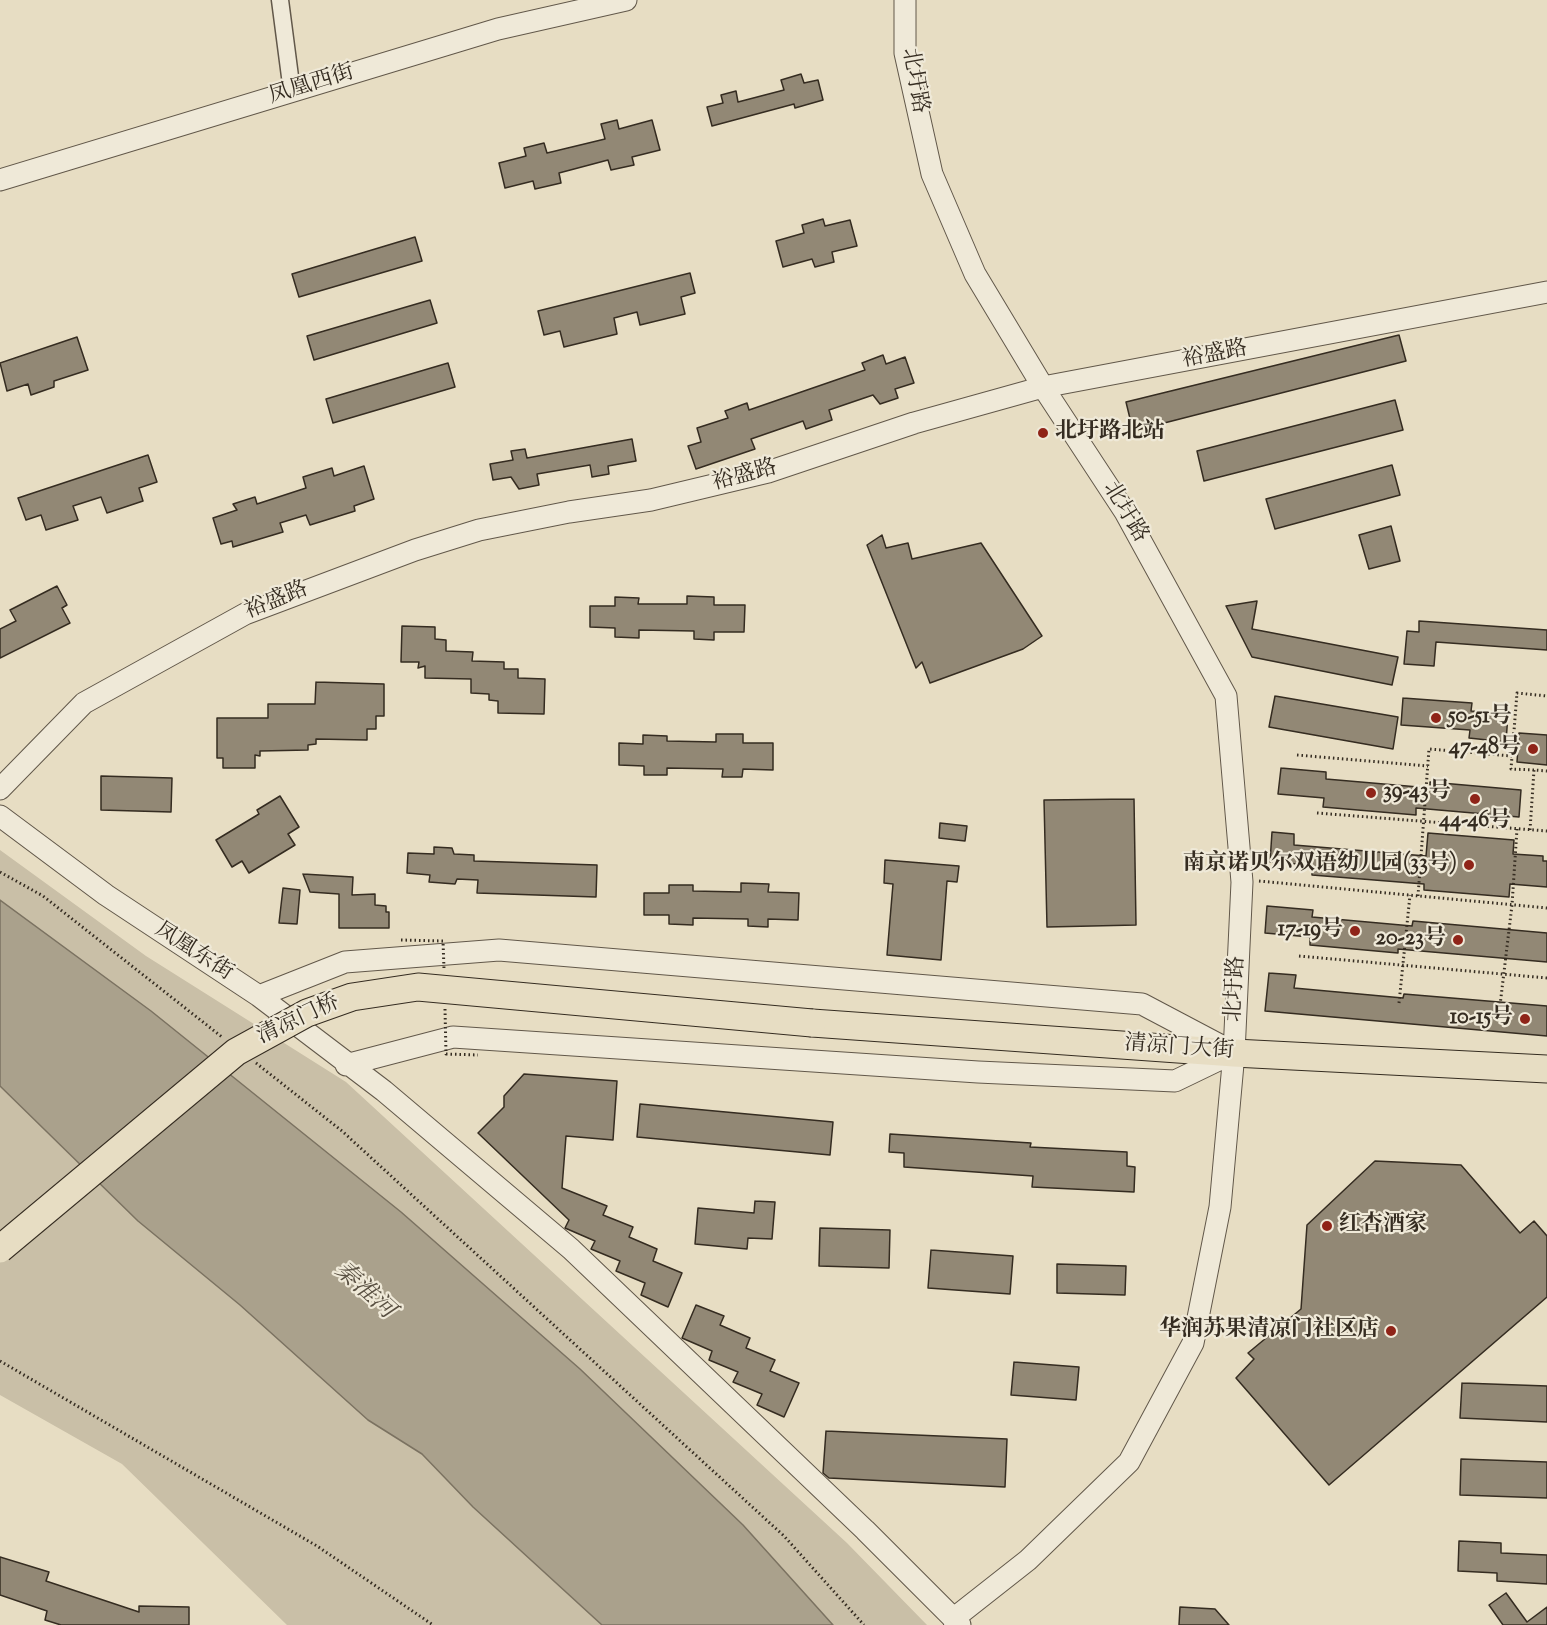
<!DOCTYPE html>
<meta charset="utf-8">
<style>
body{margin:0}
canvas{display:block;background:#e7ddc3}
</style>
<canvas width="1547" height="1625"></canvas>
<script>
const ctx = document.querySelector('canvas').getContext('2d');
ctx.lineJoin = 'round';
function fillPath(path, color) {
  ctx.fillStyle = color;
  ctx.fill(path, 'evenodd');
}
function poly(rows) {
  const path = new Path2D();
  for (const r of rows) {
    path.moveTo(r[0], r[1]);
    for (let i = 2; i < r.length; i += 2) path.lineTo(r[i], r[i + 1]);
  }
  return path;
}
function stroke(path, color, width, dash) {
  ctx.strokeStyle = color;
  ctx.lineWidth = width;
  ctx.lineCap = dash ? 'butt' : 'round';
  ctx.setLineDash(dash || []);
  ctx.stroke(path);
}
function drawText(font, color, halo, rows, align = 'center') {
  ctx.font = font + ' "Sorts Mill Goudy","Noto Serif SC",serif';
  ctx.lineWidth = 4.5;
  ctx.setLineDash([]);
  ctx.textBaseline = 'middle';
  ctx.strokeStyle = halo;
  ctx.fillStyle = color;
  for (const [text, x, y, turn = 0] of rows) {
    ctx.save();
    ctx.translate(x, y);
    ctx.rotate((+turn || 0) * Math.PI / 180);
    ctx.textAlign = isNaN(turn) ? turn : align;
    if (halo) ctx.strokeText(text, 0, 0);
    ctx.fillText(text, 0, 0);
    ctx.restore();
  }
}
const green = poly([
 [0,850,146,956,346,1082,847,1543,927,1625,287,1625,122,1464,0,1395]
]);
const water = poly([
 [0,900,151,1011,401,1212,580,1369,743,1525,833,1625,602,1625,473,1507,422,1454,368,1420,240,1305,138,1221,0,1086,0,900]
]);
const building = poly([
 [801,74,804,83,818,80,823,100,795,108,794,104,712,126,707,107,723,103,721,95,736,91,738,102,784,90,781,80,801,74],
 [617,120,619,129,652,120,660,150,632,157,634,165,611,170,608,160,559,173,561,183,535,189,533,181,505,188,499,163,526,156,524,148,544,143,547,153,605,139,601,124,617,120],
 [823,219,825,226,850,220,857,246,832,252,834,262,815,267,812,259,783,267,776,241,804,233,802,225,823,219],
 [415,237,422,261,299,297,292,274,415,237],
 [690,273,695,293,681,297,685,314,640,325,637,312,614,318,617,334,564,347,560,331,544,335,538,311,690,273],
 [430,300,437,323,314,360,307,336,430,300],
 [1399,335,1406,361,1133,431,1126,402,1399,335],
 [77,337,88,370,54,381,54,387,31,395,28,384,7,391,0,363,77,337],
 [883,355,886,364,905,357,914,383,895,389,898,398,880,404,873,395,829,410,832,420,806,429,803,421,751,439,755,449,696,469,688,446,701,442,697,428,728,418,725,411,747,403,749,410,865,370,862,363,883,355],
 [448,363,455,387,333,423,326,399,448,363],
 [1395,400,1403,430,1204,481,1197,451,1395,400],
 [632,439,636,461,608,466,609,474,592,477,590,465,537,474,539,485,519,489,511,477,493,480,490,464,513,460,511,451,525,449,527,458,632,439],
 [148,455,157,482,139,488,143,501,107,513,101,497,73,506,78,520,46,530,41,515,26,520,18,498,148,455],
 [1392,465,1400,495,1275,529,1266,499,1392,465],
 [364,466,374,499,354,506,355,511,310,525,306,515,280,523,283,532,233,547,232,541,221,544,213,518,237,510,233,504,255,497,257,504,306,488,303,477,332,468,334,476,364,466],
 [1391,526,1400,561,1369,569,1359,535,1391,526],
 [882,535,886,548,908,543,912,559,981,543,1042,636,1023,649,930,683,922,662,916,668,867,545,882,535],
 [57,586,67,605,62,608,70,623,0,658,0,629,16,621,10,610,57,586],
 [687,596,714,597,714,605,745,605,744,632,714,632,714,640,694,639,694,631,639,630,639,638,615,637,615,628,590,627,590,606,615,606,615,597,639,598,638,604,687,604,687,596],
 [1257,601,1252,629,1398,657,1392,685,1252,657,1226,606,1257,601],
 [1419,621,1547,630,1547,650,1436,642,1434,666,1404,664,1407,631,1419,632,1419,621],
 [402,626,435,627,435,639,446,640,446,651,473,652,472,661,504,662,504,669,518,669,518,678,545,679,544,714,498,713,498,701,489,700,489,694,471,693,471,679,425,678,425,666,418,668,419,662,401,662,402,626],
 [316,682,384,684,384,716,376,716,376,729,367,729,367,740,316,739,316,744,308,745,308,750,260,751,260,756,255,755,255,768,223,768,223,758,217,758,217,718,268,718,268,704,315,704,316,682],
 [1275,696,1398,717,1393,749,1269,727,1275,696],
 [1403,698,1472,703,1471,711,1508,714,1506,742,1469,738,1470,730,1401,725,1403,698],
 [1519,733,1547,735,1547,765,1517,762,1519,733],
 [716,734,743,734,743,743,773,743,773,770,743,769,742,777,722,777,723,769,667,768,667,775,644,775,644,766,619,765,619,743,643,744,643,735,667,736,667,741,716,742,716,734],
 [1281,768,1326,772,1326,779,1430,788,1430,782,1521,790,1519,817,1416,808,1416,815,1323,807,1324,798,1278,794,1281,768],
 [101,776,172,778,171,812,101,810,101,776],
 [280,796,299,827,288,834,295,845,249,873,242,861,232,867,216,840,259,814,257,810,280,796],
 [1134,799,1136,925,1047,927,1044,800,1134,799],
 [940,823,967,826,965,841,939,838,940,823],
 [1272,832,1294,834,1294,845,1426,856,1428,833,1514,840,1513,854,1543,856,1543,861,1547,861,1547,887,1510,884,1509,897,1424,890,1424,884,1312,875,1312,865,1270,862,1272,832],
 [434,847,452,848,454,854,474,855,474,861,597,865,596,897,477,893,478,880,457,879,455,884,429,882,430,875,407,873,408,853,434,854,434,847],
 [885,860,959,866,957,882,947,881,941,960,887,955,893,884,884,883,885,860],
 [303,874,353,877,352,895,375,894,375,905,386,906,386,912,389,912,389,928,339,928,339,894,310,892,303,874],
 [741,883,769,884,768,892,799,893,798,920,768,919,768,927,748,926,748,919,693,918,693,925,669,924,669,915,644,915,644,893,669,893,669,885,693,885,693,891,741,892,741,883],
 [283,888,300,890,297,924,279,923,283,888],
 [1267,906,1313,910,1312,917,1412,926,1413,921,1547,933,1547,962,1398,949,1398,953,1310,945,1310,937,1265,933,1267,906],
 [1269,973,1296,975,1294,988,1403,998,1404,994,1547,1006,1547,1036,1265,1011,1269,973],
 [524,1074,617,1081,613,1140,566,1136,562,1188,607,1206,603,1215,633,1227,629,1237,657,1249,653,1261,682,1273,668,1307,641,1295,645,1283,616,1271,620,1261,591,1249,595,1241,565,1228,569,1220,478,1133,504,1107,504,1096,524,1074],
 [640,1104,833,1122,830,1155,637,1137,640,1104],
 [890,1134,1031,1143,1030,1147,1127,1152,1127,1166,1135,1167,1134,1192,1032,1187,1033,1176,904,1167,904,1153,889,1152,890,1134],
 [1375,1161,1461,1165,1520,1233,1534,1221,1547,1236,1547,1297,1329,1485,1236,1378,1254,1359,1248,1353,1301,1309,1307,1225,1375,1161],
 [755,1201,775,1202,772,1239,748,1238,747,1249,695,1244,698,1208,754,1213,755,1201],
 [820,1228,890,1230,889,1268,819,1266,820,1228],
 [931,1250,1013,1256,1010,1294,928,1288,931,1250],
 [1057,1264,1126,1266,1125,1295,1057,1293,1057,1264],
 [696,1305,724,1316,720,1325,750,1338,746,1348,775,1360,770,1371,799,1383,784,1417,757,1405,762,1394,733,1382,738,1372,709,1360,712,1351,682,1338,696,1305],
 [1014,1362,1079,1367,1076,1400,1011,1395,1014,1362],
 [1462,1383,1547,1386,1547,1422,1460,1418,1462,1383],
 [826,1431,1007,1439,1005,1487,829,1478,823,1473,826,1431],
 [1461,1459,1547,1462,1547,1498,1460,1495,1461,1459],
 [1459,1541,1501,1543,1501,1553,1547,1555,1547,1584,1497,1581,1497,1573,1458,1571,1459,1541],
 [0,1557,49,1572,46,1581,139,1612,139,1606,189,1607,189,1625,61,1625,45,1620,47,1611,0,1595,0,1557],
 [1506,1593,1527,1622,1547,1607,1547,1625,1503,1625,1489,1605,1506,1593],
 [1180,1607,1215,1609,1229,1625,1179,1625,1180,1607]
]);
const path = poly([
 [1297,755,1428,766],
 [1534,770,1511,769,1517,693,1547,696],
 [1317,813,1547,831],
 [1530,830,1534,770,1547,771],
 [0,872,43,896,222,1037],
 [1259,881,1547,908],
 [1418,896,1429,749,1512,756],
 [1299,956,1547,978],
 [1399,1003,1410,895],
 [1499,1014,1512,905,1517,829],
 [256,1063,342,1131,784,1536,864,1625],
 [0,1361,317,1546,433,1625]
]);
const minor = poly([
 [280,0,292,92]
]);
const tertiary = poly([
 [905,0,905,53,932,174,975,274,1043,387,1125,512,1226,696,1242,882,1234,1053,1220,1207,1193,1343,1129,1462,1028,1560,953,1619],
 [0,180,498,29,626,0],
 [0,789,84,703,245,614,415,550,479,530,569,512,651,500,768,472,914,423,1043,387,1547,292],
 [0,816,106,895,259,996,384,1091,571,1249,865,1530,960,1625],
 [259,996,345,962,499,950,1142,1004,1231,1051],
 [346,1065,453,1037,978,1072,1175,1081,1233,1053]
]);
const primary = poly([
 [812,1023,1234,1053,1547,1069]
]);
const pathBridge = poly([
 [401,940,443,941,444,969],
 [445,1009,446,1054,478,1055]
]);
const primaryBridge = poly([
 [0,1249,236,1052,307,1013,352,997,418,987,812,1023]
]);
const markers = [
 [1043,433,6,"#8f2418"],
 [1436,718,6,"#8f2418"],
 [1533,749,6,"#8f2418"],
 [1371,793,6,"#8f2418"],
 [1475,799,6,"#8f2418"],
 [1469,865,6,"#8f2418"],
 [1355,931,6,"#8f2418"],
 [1458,940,6,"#8f2418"],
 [1525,1019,6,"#8f2418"],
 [1327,1226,6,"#8f2418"],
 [1391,1331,6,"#8f2418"]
];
const streetNames = [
 ["北圩路",913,81,80],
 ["凤凰西街",312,86,-17],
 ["裕盛路",1215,356,-11],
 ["裕盛路",745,477,-15],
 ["北圩路",1124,513,59],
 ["裕盛路",277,602,-22],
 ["凤凰东街",193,953,33],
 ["北圩路",1237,989,-87],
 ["清凉门桥",299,1021,-25],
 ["清凉门大街",1179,1049,4]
];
const poiNames = [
 ["北圩路北站",1055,433,"left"],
 ["50-51号",1448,718,"left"],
 ["47-48号",1521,749],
 ["39-43号",1383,793,"left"],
 ["44-46号",1475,822,"center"],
 ["南京诺贝尔双语幼儿园(33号)",1457,865],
 ["17-19号",1343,931],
 ["20-23号",1446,940],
 ["10-15号",1513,1019],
 ["红杏酒家",1339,1226,"left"],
 ["华润苏果清凉门社区店",1379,1331]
];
const waterNames = [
 ["秦淮河",363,1292,42]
];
fillPath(green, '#c9bfa7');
fillPath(water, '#aaa18c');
stroke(water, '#7b7261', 1.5);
fillPath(building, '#928875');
stroke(building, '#352c21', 1.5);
stroke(minor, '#62584a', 19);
stroke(tertiary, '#62584a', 23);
stroke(primary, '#352c21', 29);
stroke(path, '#352c21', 3, [1.5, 3]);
stroke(minor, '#efe9d8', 16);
stroke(tertiary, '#efe9d8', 21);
stroke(primary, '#e7ddc3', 27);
stroke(primaryBridge, '#352c21', 29, []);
stroke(pathBridge, '#352c21', 3, [1.5, 3]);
stroke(primaryBridge, '#e7ddc3', 27);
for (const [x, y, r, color] of markers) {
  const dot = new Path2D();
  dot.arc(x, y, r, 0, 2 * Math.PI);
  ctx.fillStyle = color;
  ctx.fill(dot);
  stroke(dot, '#efe9d8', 2);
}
drawText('22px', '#352c21', '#efe9d8', streetNames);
drawText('bold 22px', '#352c21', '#efe9d8', poiNames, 'right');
drawText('italic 24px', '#584f41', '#efe9d8', waterNames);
</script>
